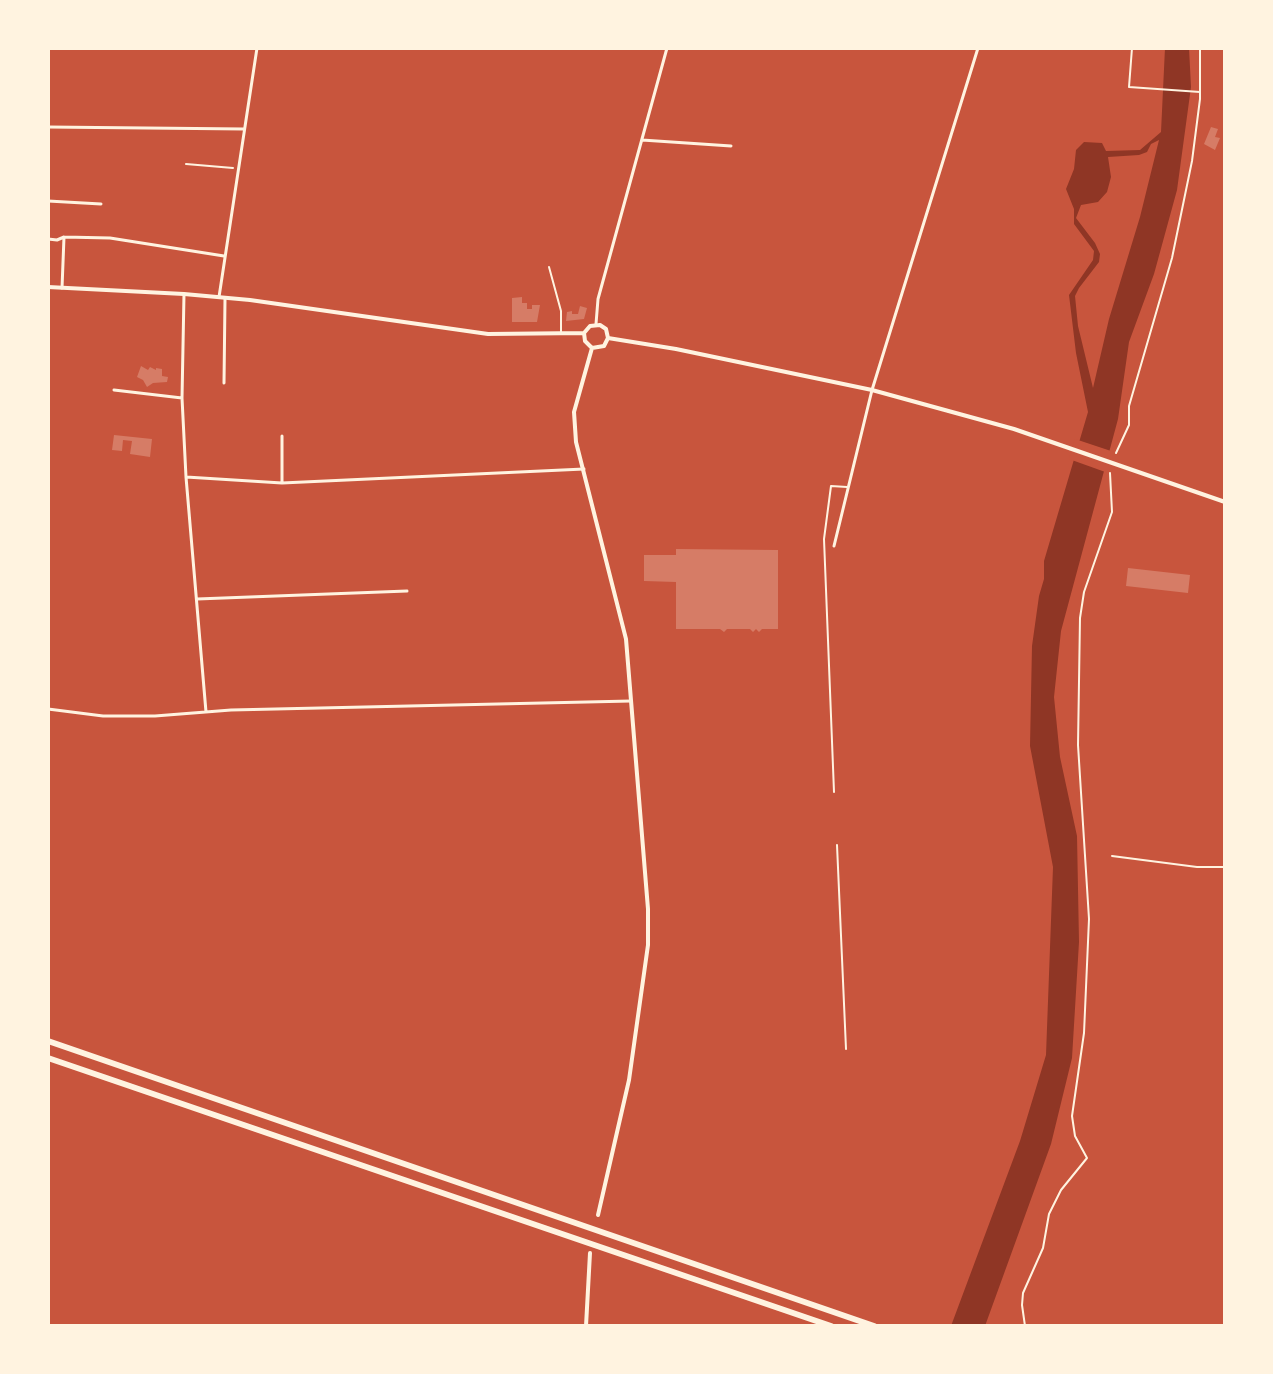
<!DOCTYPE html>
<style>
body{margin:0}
#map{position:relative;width:1273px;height:1374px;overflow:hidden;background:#c8553d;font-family:Figtree,sans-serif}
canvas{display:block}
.frame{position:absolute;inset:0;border:50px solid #fff3e0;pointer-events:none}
</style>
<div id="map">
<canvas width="1273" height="1374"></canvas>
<div class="frame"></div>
</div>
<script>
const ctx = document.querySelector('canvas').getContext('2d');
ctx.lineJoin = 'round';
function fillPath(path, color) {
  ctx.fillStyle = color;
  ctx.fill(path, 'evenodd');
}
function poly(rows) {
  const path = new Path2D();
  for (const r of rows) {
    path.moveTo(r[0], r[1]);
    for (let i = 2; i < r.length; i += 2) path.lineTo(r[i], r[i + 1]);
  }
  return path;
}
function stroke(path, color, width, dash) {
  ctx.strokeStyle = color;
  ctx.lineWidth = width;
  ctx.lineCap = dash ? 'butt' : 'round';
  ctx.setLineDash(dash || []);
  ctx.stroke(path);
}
const water = poly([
 [1165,48,1189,48,1191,87,1177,190,1154,274,1129,342,1118,419,1061,631,1054,697,1060,757,1077,836,1079,942,1072,1058,1051,1144,985,1326,951,1326,1020,1141,1046,1055,1053,867,1030,746,1032,646,1039,596,1044,579,1044,561,1088,412,1076,353,1069,295,1093,260,1094,251,1074,224,1074,209,1066,189,1074,169,1076,150,1084,142,1102,143,1106,151,1140,150,1161,132],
 [1159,140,1140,217,1109,319,1093,388,1078,326,1075,296,1079,288,1099,262,1100,254,1095,243,1076,218,1081,205,1098,202,1107,192,1111,177,1108,157,1139,155,1147,152,1151,144]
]);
const pier = poly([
 [1075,439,1114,452,1108,473,1069,459]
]);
const building = poly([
 [1211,127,1218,129,1215,137,1220,138,1215,150,1204,144],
 [522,297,522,303,527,303,527,309,532,309,532,305,540,305,537,322,512,322,512,298],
 [580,306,587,308,584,319,566,321,567,312,572,311,572,314,578,314],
 [141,366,148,370,150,367,156,370,156,368,162,369,162,376,168,377,167,382,153,383,147,387,143,380,137,377],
 [114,435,152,439,150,457,130,454,132,441,123,440,122,451,112,450],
 [676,549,778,550,778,629,762,629,759,632,756,629,753,632,750,629,727,629,724,632,720,629,676,629,676,582,644,581,644,555,676,555],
 [1128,568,1190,575,1188,593,1126,586]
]);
const path = poly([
 [1132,48,1129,87,1200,92],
 [186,164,233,168],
 [1116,453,1129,425,1129,406,1172,258,1192,161,1200,99,1200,48],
 [1025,1326,1022,1305,1023,1293,1043,1248,1049,1214,1061,1190,1087,1158,1075,1136,1072,1116,1084,1033,1089,919,1078,745,1080,618,1084,592,1112,512,1110,473]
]);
const service = poly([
 [549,267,561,311,561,332],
 [834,792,824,539,831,486,847,487],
 [837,845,846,1049],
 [1112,856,1197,867,1225,867]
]);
const minor = poly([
 [48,127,244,129],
 [642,140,731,146],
 [48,201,101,204],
 [48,239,57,240,64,237,110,238,224,256],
 [62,288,64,237],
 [184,294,182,398,186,477,206,712],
 [219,297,257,48],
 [596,324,598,299,667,48],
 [224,383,225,299],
 [114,390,182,398],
 [282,436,282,483],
 [186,477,282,483,584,469],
 [834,546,872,390,978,48],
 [197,599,407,591],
 [48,709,103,716,155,716,231,710,631,701]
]);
const tertiary = poly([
 [48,287,184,294,250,300,488,334,584,333],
 [584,333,590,326,600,325,606,329,608,338],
 [584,333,585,341,592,348],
 [608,338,676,349,872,390,1014,429,1225,502],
 [592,348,574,412,576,442,626,639,648,909,648,945,629,1080,598,1215],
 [592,348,604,346,608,338],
 [586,1326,590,1253]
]);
const motorway = poly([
 [48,1041,874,1326],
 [48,1058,831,1326]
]);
fillPath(water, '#8f3625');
fillPath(pier, '#c8553d');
fillPath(building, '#d67c66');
stroke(path, '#fff3e0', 2);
stroke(service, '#fff3e0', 2);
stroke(minor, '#fff3e0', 3);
stroke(tertiary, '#fff3e0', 4);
stroke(motorway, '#fff3e0', 6);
</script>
